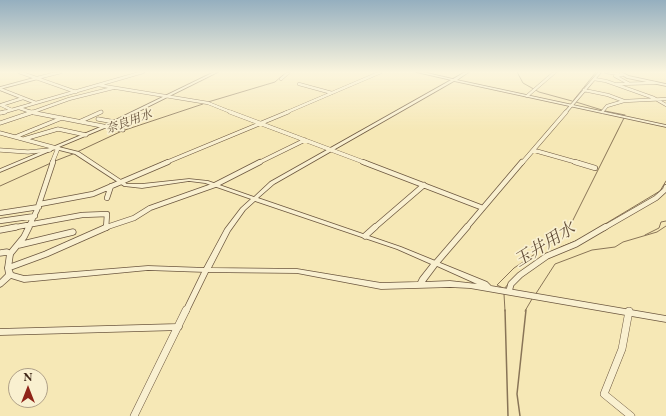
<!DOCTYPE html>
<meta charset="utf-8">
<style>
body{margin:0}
#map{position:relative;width:666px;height:416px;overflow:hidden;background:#f6e8b6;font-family:"EB Garamond",serif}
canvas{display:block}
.north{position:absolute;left:8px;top:368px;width:40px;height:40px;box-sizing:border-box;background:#f9f0d0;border:1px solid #afa087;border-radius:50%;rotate:0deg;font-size:11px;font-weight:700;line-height:16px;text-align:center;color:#3f2819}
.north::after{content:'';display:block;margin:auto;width:14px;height:18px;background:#8f2418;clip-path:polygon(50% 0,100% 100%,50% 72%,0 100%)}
</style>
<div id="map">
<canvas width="666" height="416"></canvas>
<div class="north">N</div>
</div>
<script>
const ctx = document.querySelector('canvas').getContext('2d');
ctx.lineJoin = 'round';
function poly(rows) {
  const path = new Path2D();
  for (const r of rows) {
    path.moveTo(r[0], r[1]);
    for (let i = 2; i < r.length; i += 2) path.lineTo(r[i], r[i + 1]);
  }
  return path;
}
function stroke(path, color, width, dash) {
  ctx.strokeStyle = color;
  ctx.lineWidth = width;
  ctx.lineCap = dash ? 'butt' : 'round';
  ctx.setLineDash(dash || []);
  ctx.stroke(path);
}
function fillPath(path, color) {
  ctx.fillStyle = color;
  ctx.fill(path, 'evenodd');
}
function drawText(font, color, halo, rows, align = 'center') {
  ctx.font = font + ' "EB Garamond","Noto Serif JP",serif';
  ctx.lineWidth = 3.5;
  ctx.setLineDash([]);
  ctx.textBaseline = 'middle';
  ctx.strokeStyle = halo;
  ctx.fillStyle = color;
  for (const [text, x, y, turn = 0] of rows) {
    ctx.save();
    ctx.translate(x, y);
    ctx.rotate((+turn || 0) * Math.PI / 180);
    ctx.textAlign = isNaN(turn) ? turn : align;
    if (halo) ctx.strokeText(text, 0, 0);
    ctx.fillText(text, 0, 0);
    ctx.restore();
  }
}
const streamFar1 = poly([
 [517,72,523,83,539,92,572,101],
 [573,101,596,72],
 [208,102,275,82,283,75],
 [576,102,602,110],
 [605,111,625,115],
 [125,130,203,104],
 [77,152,122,131],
 [55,161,73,154],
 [0,186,51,163],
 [605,224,660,191,666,181],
 [645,235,659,228,661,222,666,221],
 [561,247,578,240],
 [503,288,497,285,514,268,538,252,534,248,541,244,558,242,565,236,624,118],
 [504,289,509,283],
 [504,294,505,311],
 [535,295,555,264,592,250,615,247,623,242,657,232,666,226],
 [525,311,532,299]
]);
const stream = poly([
 [505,310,508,416],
 [520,416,517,394,526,310]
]);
const minorFar4 = poly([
 [19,72,76,92],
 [606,72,618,74],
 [622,75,615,76,628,83],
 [37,78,61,72],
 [281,79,289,72],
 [594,79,606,81,654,98,666,105],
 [299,84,332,93],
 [617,84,655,83],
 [98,85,208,103,233,113],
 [0,89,36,103],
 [584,90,608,95,624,101],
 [527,96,555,72],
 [19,108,34,113],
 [12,110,1,105,23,98],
 [602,112,607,106,624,101,666,99],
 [1,113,143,72],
 [30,113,69,99,113,88],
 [285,113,381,72],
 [565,113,600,72]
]);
const minorFar3 = poly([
 [30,112,123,130],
 [230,112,366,163],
 [0,113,5,112],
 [98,119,115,122],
 [81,121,101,112],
 [0,123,33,112],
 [0,133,56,148],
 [15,137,62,118],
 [24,139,58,129,86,135],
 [0,150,28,152,50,150],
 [533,150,579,163],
 [52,163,58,148],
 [165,163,288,112],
 [258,163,305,140],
 [522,163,566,112]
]);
const minorFar2 = poly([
 [363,162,483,208],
 [575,162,595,168],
 [107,198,111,186],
 [40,204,93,194,168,162],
 [0,213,39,207],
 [0,221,35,216],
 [11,228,82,215,107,214,106,228],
 [28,228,37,210,53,162],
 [104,228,134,218,150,208,215,185,260,162],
 [374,228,424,185],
 [466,228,522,162],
 [604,228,656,198,665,190,666,187]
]);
const minorFar1 = poly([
 [0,230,16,227],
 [365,236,375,227],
 [19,245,73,232],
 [0,253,7,252,10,254,24,237,29,227],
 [436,263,467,227],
 [8,268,46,254,107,227],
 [509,291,511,284,520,275,547,256,576,244,605,227],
 [186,311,206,270]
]);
const minor = poly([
 [629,311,622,349,604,394,631,416],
 [134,416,186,310]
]);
const tertiary = poly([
 [214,72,218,72,107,127,59,147,79,152,127,184,142,184,189,179,208,181,254,197,270,182,451,80,416,72,423,72,453,79,465,72,469,72,457,80,666,125,666,127,454,81,274,184,258,198,401,247,487,282,491,286,666,316,666,322,470,288,450,287,381,289,297,273,206,272,148,270,24,282,11,278,2,286,0,287,0,280,6,274,5,268,7,254,8,252,12,252,13,254,11,268,13,273,24,276,148,266,204,268,225,229,241,208,251,199,205,183,189,181,142,188,124,186,75,154,55,149,0,172,0,169,105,125,214,72],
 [255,201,397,249,431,264,420,278,418,282,381,283,297,269,211,268,230,231,245,210,255,201],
 [437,266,477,284,450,281,425,282,437,266],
 [617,72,621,72,629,76,666,84,666,86,627,78,617,72],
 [37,77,38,77,38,79,0,89,0,87,37,77],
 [178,324,181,325,182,327,181,329,178,330,0,335,0,329,178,324]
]);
const farWaternames = [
 ["奈良用水",129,122,-20]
];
const nearWaternames = [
 ["玉井用水",545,245,-32]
];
stroke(streamFar1, '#887457', 1);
stroke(stream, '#887457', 1.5);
stroke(minorFar4, '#6d5840', 3.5);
stroke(minorFar3, '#6d5840', 4.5);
stroke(minorFar2, '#6d5840', 6);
stroke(minorFar1, '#6d5840', 7);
stroke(minor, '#6d5840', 8);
stroke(tertiary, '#6d5840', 1.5);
stroke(minorFar4, '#f9f0d0', 2.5);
stroke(minorFar3, '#f9f0d0', 3.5);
stroke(minorFar2, '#f9f0d0', 4.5);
stroke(minorFar1, '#f9f0d0', 5.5);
stroke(minor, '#f9f0d0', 7);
fillPath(tertiary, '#f9f0d0');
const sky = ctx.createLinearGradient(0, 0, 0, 131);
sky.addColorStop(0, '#95afbf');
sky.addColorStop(0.55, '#fbf5de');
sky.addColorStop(1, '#fbf5de00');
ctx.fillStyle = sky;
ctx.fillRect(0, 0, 666, 131);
drawText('italic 12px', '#634e38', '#f9f0d0', farWaternames);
drawText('italic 17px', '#634e38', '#f9f0d0', nearWaternames);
</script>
